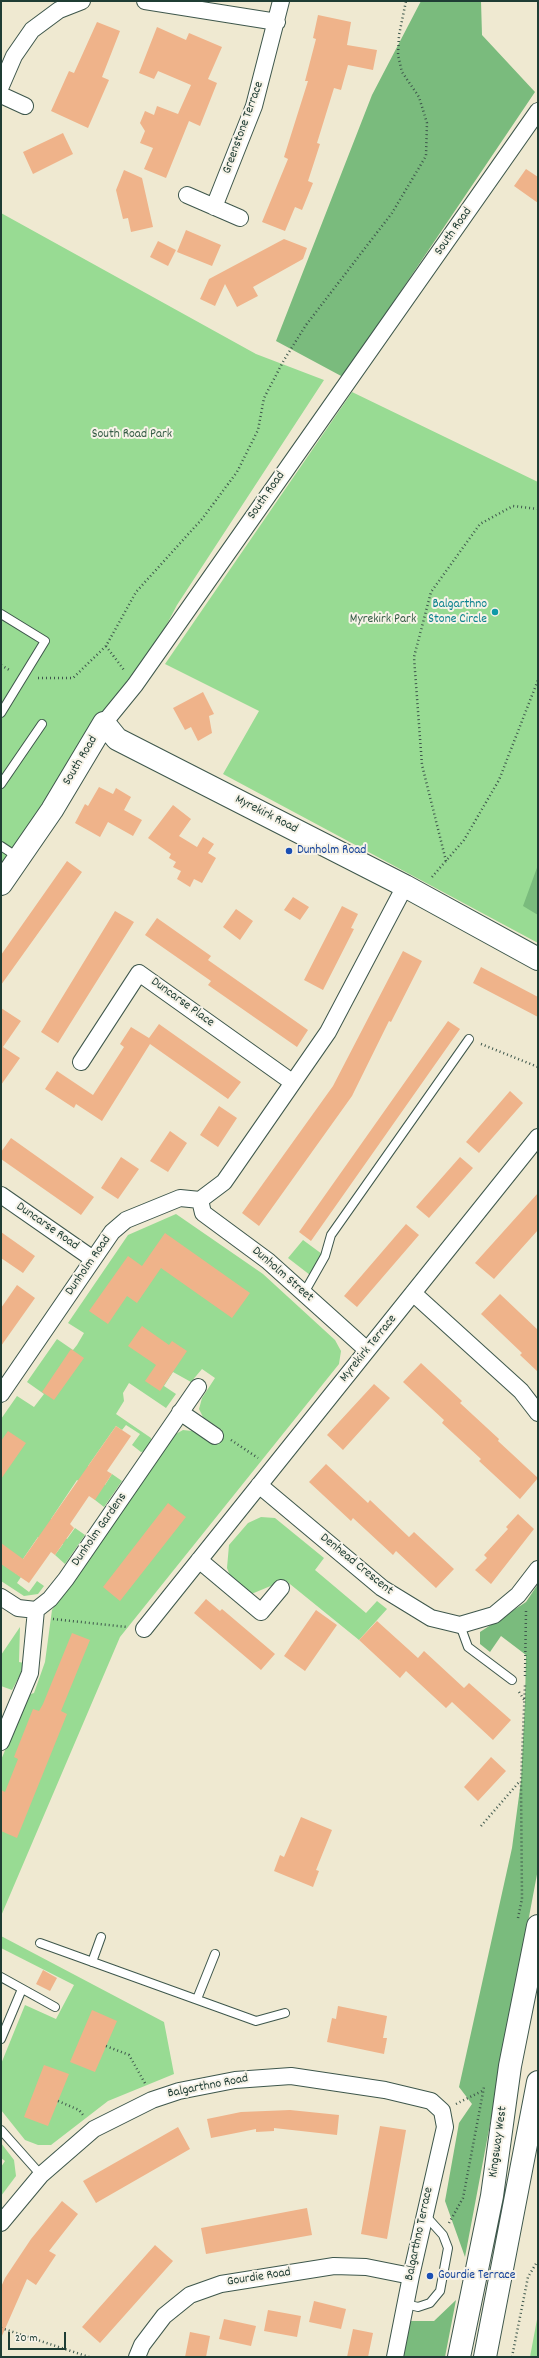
<!DOCTYPE html>
<style>
body{margin:0}
#map{position:relative;width:539px;height:2358px;overflow:hidden;background:#efe9d1;font-family:Dekko,sans-serif}
canvas{display:block}
.frame{position:absolute;inset:0;border:2px solid #1f3d34;pointer-events:none}
.scale{position:absolute;left:8px;top:2332px;width:58px;height:18px;box-sizing:border-box;border:2px solid #1f3d34;border-top:0;padding-left:5px;font-size:12px;line-height:14px;white-space:nowrap;color:#1f3d34;-webkit-text-stroke:3px #f7f3e8;paint-order:stroke}
</style>
<div id="map">
<canvas width="539" height="2358"></canvas>
<div class="frame"></div>
<div class="scale">20 m</div>
</div>
<script>
const ctx = document.querySelector('canvas').getContext('2d');
ctx.lineJoin = 'round';
function fillPath(path, color) {
  ctx.fillStyle = color;
  ctx.fill(path, 'evenodd');
}
function poly(rows) {
  const path = new Path2D();
  for (const r of rows) {
    path.moveTo(r[0], r[1]);
    for (let i = 2; i < r.length; i += 2) path.lineTo(r[i], r[i + 1]);
  }
  return path;
}
function stroke(path, color, width, dash) {
  ctx.strokeStyle = color;
  ctx.lineWidth = width;
  ctx.lineCap = dash ? 'butt' : 'round';
  ctx.setLineDash(dash || []);
  ctx.stroke(path);
}
function drawText(font, color, halo, rows, align = 'center') {
  ctx.font = font + ' Dekko,sans-serif';
  ctx.lineWidth = 4;
  ctx.setLineDash([]);
  ctx.textBaseline = 'middle';
  ctx.strokeStyle = halo;
  ctx.fillStyle = color;
  for (const [text, x, y, turn = 0] of rows) {
    ctx.save();
    ctx.translate(x, y);
    ctx.rotate((+turn || 0) * Math.PI / 180);
    ctx.textAlign = isNaN(turn) ? turn : align;
    if (halo) ctx.strokeText(text, 0, 0);
    ctx.fillText(text, 0, 0);
    ctx.restore();
  }
}
const green = poly([
 [1,213,256,354,324,380,177,605,135,685,1,884],
 [352,392,538,482,538,943,223,774,259,711,165,664],
 [176,1214,263,1274,335,1340,341,1351,339,1364,120,1637,1,1916,1,1760,28,1695,34,1693,45,1662,52,1610,174,1435,183,1430,192,1431,213,1444,222,1430,203,1417,199,1409,202,1398,215,1378,202,1369,191,1382,173,1372,164,1386,176,1394,166,1408,129,1383,123,1393,124,1401,116,1414,151,1438,152,1444,146,1451,141,1452,132,1445,140,1434,126,1425,122,1430,116,1426,88,1466,105,1485,112,1474,122,1481,104,1507,95,1500,84,1485,77,1480,51,1519,57,1524,54,1530,67,1539,75,1528,85,1535,65,1564,55,1555,63,1544,38,1537,14,1572,21,1577,17,1583,29,1592,37,1581,44,1586,38,1594,24,1596,1,1581,1,1419,17,1396,34,1407,44,1394,27,1382,57,1339,73,1350,77,1345,84,1333,68,1323,128,1235],
 [303,1240,322,1254,310,1275,288,1258],
 [261,1517,275,1518,324,1558,315,1570,366,1613,377,1601,387,1609,359,1640,285,1580,249,1595,232,1581,227,1568,229,1545,248,1523],
 [20,1627,19,1662,24,1663,20,1675,12,1690,1,1686,1,1655],
 [1,1936,164,2022,174,2074,108,2101,51,2145,38,2145,25,2140,1,2110,1,2064,25,2005,56,2019,74,1985,1,1948],
 [1,2143,14,2160,16,2176,1,2196,1,2167,5,2161,1,2158],
 [538,2314,538,2357,530,2357]
]);
const forest = poly([
 [421,1,481,1,482,35,535,92,343,377,276,341,372,95],
 [538,865,538,915,523,906],
 [538,1584,538,1869,465,2257,445,2201,459,2123,472,2104,459,2087,512,1848,521,1781,525,1702,526,1655,501,1636,490,1652,480,1644,480,1632,526,1602],
 [456,2300,445,2357,403,2357,410,2321,434,2321]
]);
const building = poly([
 [318,15,351,22,347,45,377,50,373,70,348,65,341,90,334,88,317,143,320,144,308,181,313,183,302,210,295,207,285,231,262,222,288,159,284,157,308,81,305,81,316,39,313,38],
 [97,22,120,31,102,77,109,80,88,128,51,111,69,71,74,73],
 [157,27,186,40,189,33,222,47,208,79,217,83,200,126,189,121,166,178,144,169,153,148,140,143,145,131,140,123,145,111,154,115,157,106,178,114,191,85,158,71,154,79,139,73],
 [63,133,73,154,33,174,23,152],
 [526,169,538,177,538,203,514,186],
 [124,170,142,178,153,227,131,232,128,218,123,219,116,190],
 [186,230,221,245,212,266,177,252],
 [284,239,307,248,303,259,253,287,258,296,237,307,225,284,215,306,200,299,209,279],
 [158,241,176,250,168,266,150,257],
 [203,692,214,714,209,716,212,733,198,741,191,727,185,730,173,708],
 [99,787,113,794,116,788,131,797,124,810,142,820,133,836,108,822,100,837,75,823,85,804,88,806],
 [173,805,191,819,179,836,197,847,203,837,214,844,208,853,216,858,202,883,194,879,190,887,177,879,181,871,173,867,176,862,169,858,171,854,148,838],
 [67,861,82,872,1,985,1,955],
 [293,897,309,907,300,920,284,910],
 [342,906,358,914,351,928,354,929,323,990,304,980],
 [236,909,253,921,240,940,223,927],
 [115,911,134,922,58,1043,41,1032],
 [157,918,211,956,208,960,308,1030,297,1047,208,985,211,981,145,935],
 [403,951,422,961,391,1022,389,1021,352,1096,259,1226,242,1213,333,1086],
 [481,967,538,997,538,1017,473,983],
 [1,1008,21,1021,3,1047,20,1058,1,1085],
 [448,1021,460,1029,311,1241,299,1232],
 [159,1024,241,1082,228,1099,150,1044,102,1121,76,1104,74,1108,45,1089,57,1071,93,1095,124,1047,120,1044,131,1027,149,1038],
 [510,1091,523,1103,479,1153,466,1142],
 [219,1106,237,1118,218,1147,200,1135],
 [170,1131,187,1143,168,1172,150,1161],
 [11,1138,94,1197,81,1215,1,1159,1,1152],
 [121,1157,139,1169,118,1199,101,1188],
 [460,1157,473,1168,429,1218,416,1207],
 [538,1193,538,1230,494,1279,475,1263],
 [406,1224,419,1235,357,1307,344,1296],
 [1,1232,35,1256,23,1273,1,1258],
 [165,1233,250,1293,232,1318,161,1268,137,1303,127,1296,108,1324,89,1311,128,1256,142,1266],
 [17,1285,35,1298,1,1346,1,1308],
 [500,1294,538,1330,538,1372,520,1355,522,1353,481,1314],
 [142,1326,169,1345,172,1341,187,1351,160,1391,145,1381,156,1365,128,1346],
 [71,1349,84,1358,54,1400,42,1392],
 [421,1363,462,1401,460,1403,499,1439,498,1441,538,1478,520,1499,479,1461,481,1459,442,1423,444,1420,403,1382],
 [374,1384,390,1398,343,1450,327,1435],
 [116,1426,131,1436,107,1471,112,1474,95,1500,89,1496,70,1524,74,1528,55,1555,51,1552,29,1583,1,1564,1,1543,23,1559],
 [8,1431,26,1443,1,1479,1,1441],
 [326,1464,368,1503,370,1500,409,1537,414,1532,454,1569,436,1588,396,1551,393,1555,353,1518,351,1521,309,1482],
 [168,1503,186,1517,120,1601,103,1587],
 [518,1514,534,1529,491,1584,475,1570,487,1558,484,1555,508,1529,506,1527],
 [206,1599,220,1611,222,1609,275,1654,261,1670,194,1613],
 [316,1610,337,1625,305,1671,284,1656],
 [377,1621,418,1658,424,1651,464,1688,469,1683,511,1720,493,1740,452,1702,446,1708,406,1671,400,1678,359,1640],
 [72,1633,90,1640,61,1711,67,1714,17,1838,1,1831,1,1790,5,1792,18,1759,14,1757,33,1709,39,1711,43,1704],
 [491,1757,506,1771,478,1801,464,1787],
 [301,1817,332,1830,316,1870,319,1871,313,1887,274,1871,280,1855,284,1857],
 [43,1970,57,1978,50,1991,36,1984],
 [338,2006,387,2016,383,2038,387,2038,384,2054,327,2042,332,2018,336,2019],
 [92,2010,117,2021,95,2072,70,2062],
 [44,2065,69,2074,48,2126,24,2117],
 [290,2110,339,2115,337,2135,274,2128,274,2131,256,2132,256,2129,211,2138,207,2119,241,2112],
 [380,2126,406,2130,387,2239,361,2234],
 [178,2127,190,2149,96,2203,83,2181],
 [62,2201,78,2214,49,2251,56,2255,36,2285,27,2279,1,2338,1,2287,5,2278,31,2239],
 [307,2208,312,2235,206,2254,201,2228],
 [155,2245,173,2261,100,2343,82,2327],
 [314,2301,346,2309,341,2329,309,2322],
 [268,2310,301,2316,297,2337,264,2331],
 [224,2319,256,2326,251,2346,219,2339],
 [353,2329,373,2333,368,2357,347,2357],
 [190,2332,210,2336,206,2357,185,2357]
]);
const path = poly([
 [106,646,124,670],
 [1,665,11,671],
 [38,678,73,678,106,646,136,592,202,519,237,472,258,430,264,398,284,360,306,325,392,213,426,156,427,123,419,97,402,72,398,55,399,35,406,1],
 [446,861,422,765,414,657,431,592,480,524,513,506,538,509],
 [432,877,464,840,499,780,538,680],
 [481,1044,538,1067],
 [231,1440,258,1458],
 [53,1619,127,1627],
 [525,1676,526,1611],
 [519,1692,525,1701],
 [481,1826,520,1781],
 [518,1918,522,1899,521,1781,525,1685],
 [106,2046,129,2055,146,2085],
 [58,2101,79,2110,83,2115],
 [456,2104,484,2090],
 [449,2223,463,2198,484,2087],
 [1,2328,89,2357],
 [512,2357,528,2277,537,2262]
]);
const lane = poly([
 [1,614,45,641,1,713],
 [1,784,42,724],
 [1,846,19,858],
 [304,1293,325,1256,331,1235,469,1039],
 [460,1625,468,1647,512,1680],
 [40,1943,256,2021,285,2013],
 [92,1962,101,1937],
 [1,1977,55,2007],
 [197,1999,215,1954],
 [1,2039,22,1989],
 [1,2130,41,2175],
 [406,2304,418,2307,430,2303,440,2291,448,2248,443,2235,425,2215]
]);
const street = poly([
 [145,1,277,22],
 [1,86,14,56,32,30,59,10,82,1],
 [1,95,25,106],
 [187,195,240,218],
 [214,207,254,106,281,1],
 [104,723,135,685,538,111],
 [81,1062,139,973,292,1082],
 [1,1195,93,1259],
 [200,1200,203,1213,268,1261,367,1350],
 [413,1293,521,1391,538,1413],
 [1,1394,112,1232,126,1220,180,1198,200,1200,224,1182,328,1032,405,886],
 [180,1412,215,1436],
 [259,1485,382,1588,431,1618,460,1625,494,1615,518,1595,538,1569],
 [199,1560,261,1612,281,1588],
 [1,1597,18,1608,36,1610,50,1599,66,1579,198,1387],
 [144,1629,538,1137],
 [1,1742,30,1673,36,1610],
 [1,2223,41,2175,94,2129,152,2100,179,2091,235,2080,291,2076,385,2090,431,2101,442,2111,445,2127,411,2276,395,2357],
 [137,2357,142,2345,164,2316,190,2295,221,2284,334,2266,366,2267,411,2276]
]);
const secondary = poly([
 [1,884,52,810,104,723,117,739,405,886,538,959]
]);
const highway = poly([
 [459,2357,492,2196,510,2066,538,1926],
 [485,2357,538,2082]
]);
const markers = [
 [495,612,4,"#0f9aa8"],
 [289,851,4,"#1a4fb4"],
 [430,2276,4,"#1a4fb4"]
];
const streetNames = [
 ["Greenstone Terrace",244,128,-70],
 ["South Road",454,232,-55],
 ["South Road",267,496,-55],
 ["South Road",81,761,-59],
 ["Myrekirk Road",266,815,27],
 ["Duncarse Place",182,1003,36],
 ["Duncarse Road",47,1227,35],
 ["Dunholm Road",89,1266,-55],
 ["Dunholm Street",282,1275,41],
 ["Myrekirk Terrace",369,1349,-51],
 ["Dunholm Gardens",100,1530,-55],
 ["Denhead Crescent",356,1565,39],
 ["Balgarthno Road",208,2087,-11],
 ["Kingsway West",499,2142,-82],
 ["Balgarthno Terrace",420,2234,-78],
 ["Gourdie Road",259,2278,-9]
];
const parkNames = [
 ["South Road Park",132,435],
 ["Myrekirk Park",383,620]
];
const cultureNames = [
 ["Balgarthno",487,605],
 ["Stone Circle",487,620]
];
const transitNames = [
 ["Dunholm Road",297,851],
 ["Gourdie Terrace",438,2276]
];
fillPath(green, '#98db93');
fillPath(forest, '#7abb7d');
fillPath(building, '#efb38a');
stroke(lane, '#3e574c', 10);
stroke(street, '#3e574c', 18);
stroke(secondary, '#3e574c', 24);
stroke(highway, '#3e574c', 24);
stroke(path, '#3e574c', 2.5, [1, 3]);
stroke(lane, '#fff', 8);
stroke(street, '#fff', 16);
stroke(secondary, '#fff', 22);
stroke(highway, '#fff', 22);
for (const [x, y, r, color] of markers) {
  const dot = new Path2D();
  dot.arc(x, y, r, 0, 2 * Math.PI);
  ctx.fillStyle = color;
  ctx.fill(dot);
  stroke(dot, '#f7f3e8', 1.5);
}
drawText('13px', '#1f3d34', '#f7f3e8', streetNames);
drawText('13px', '#375d47', '#f7f3e8', parkNames);
drawText('13px', '#0d838f', '#f7f3e8', cultureNames, 'right');
drawText('13px', '#164399', '#f7f3e8', transitNames, 'left');
</script>
